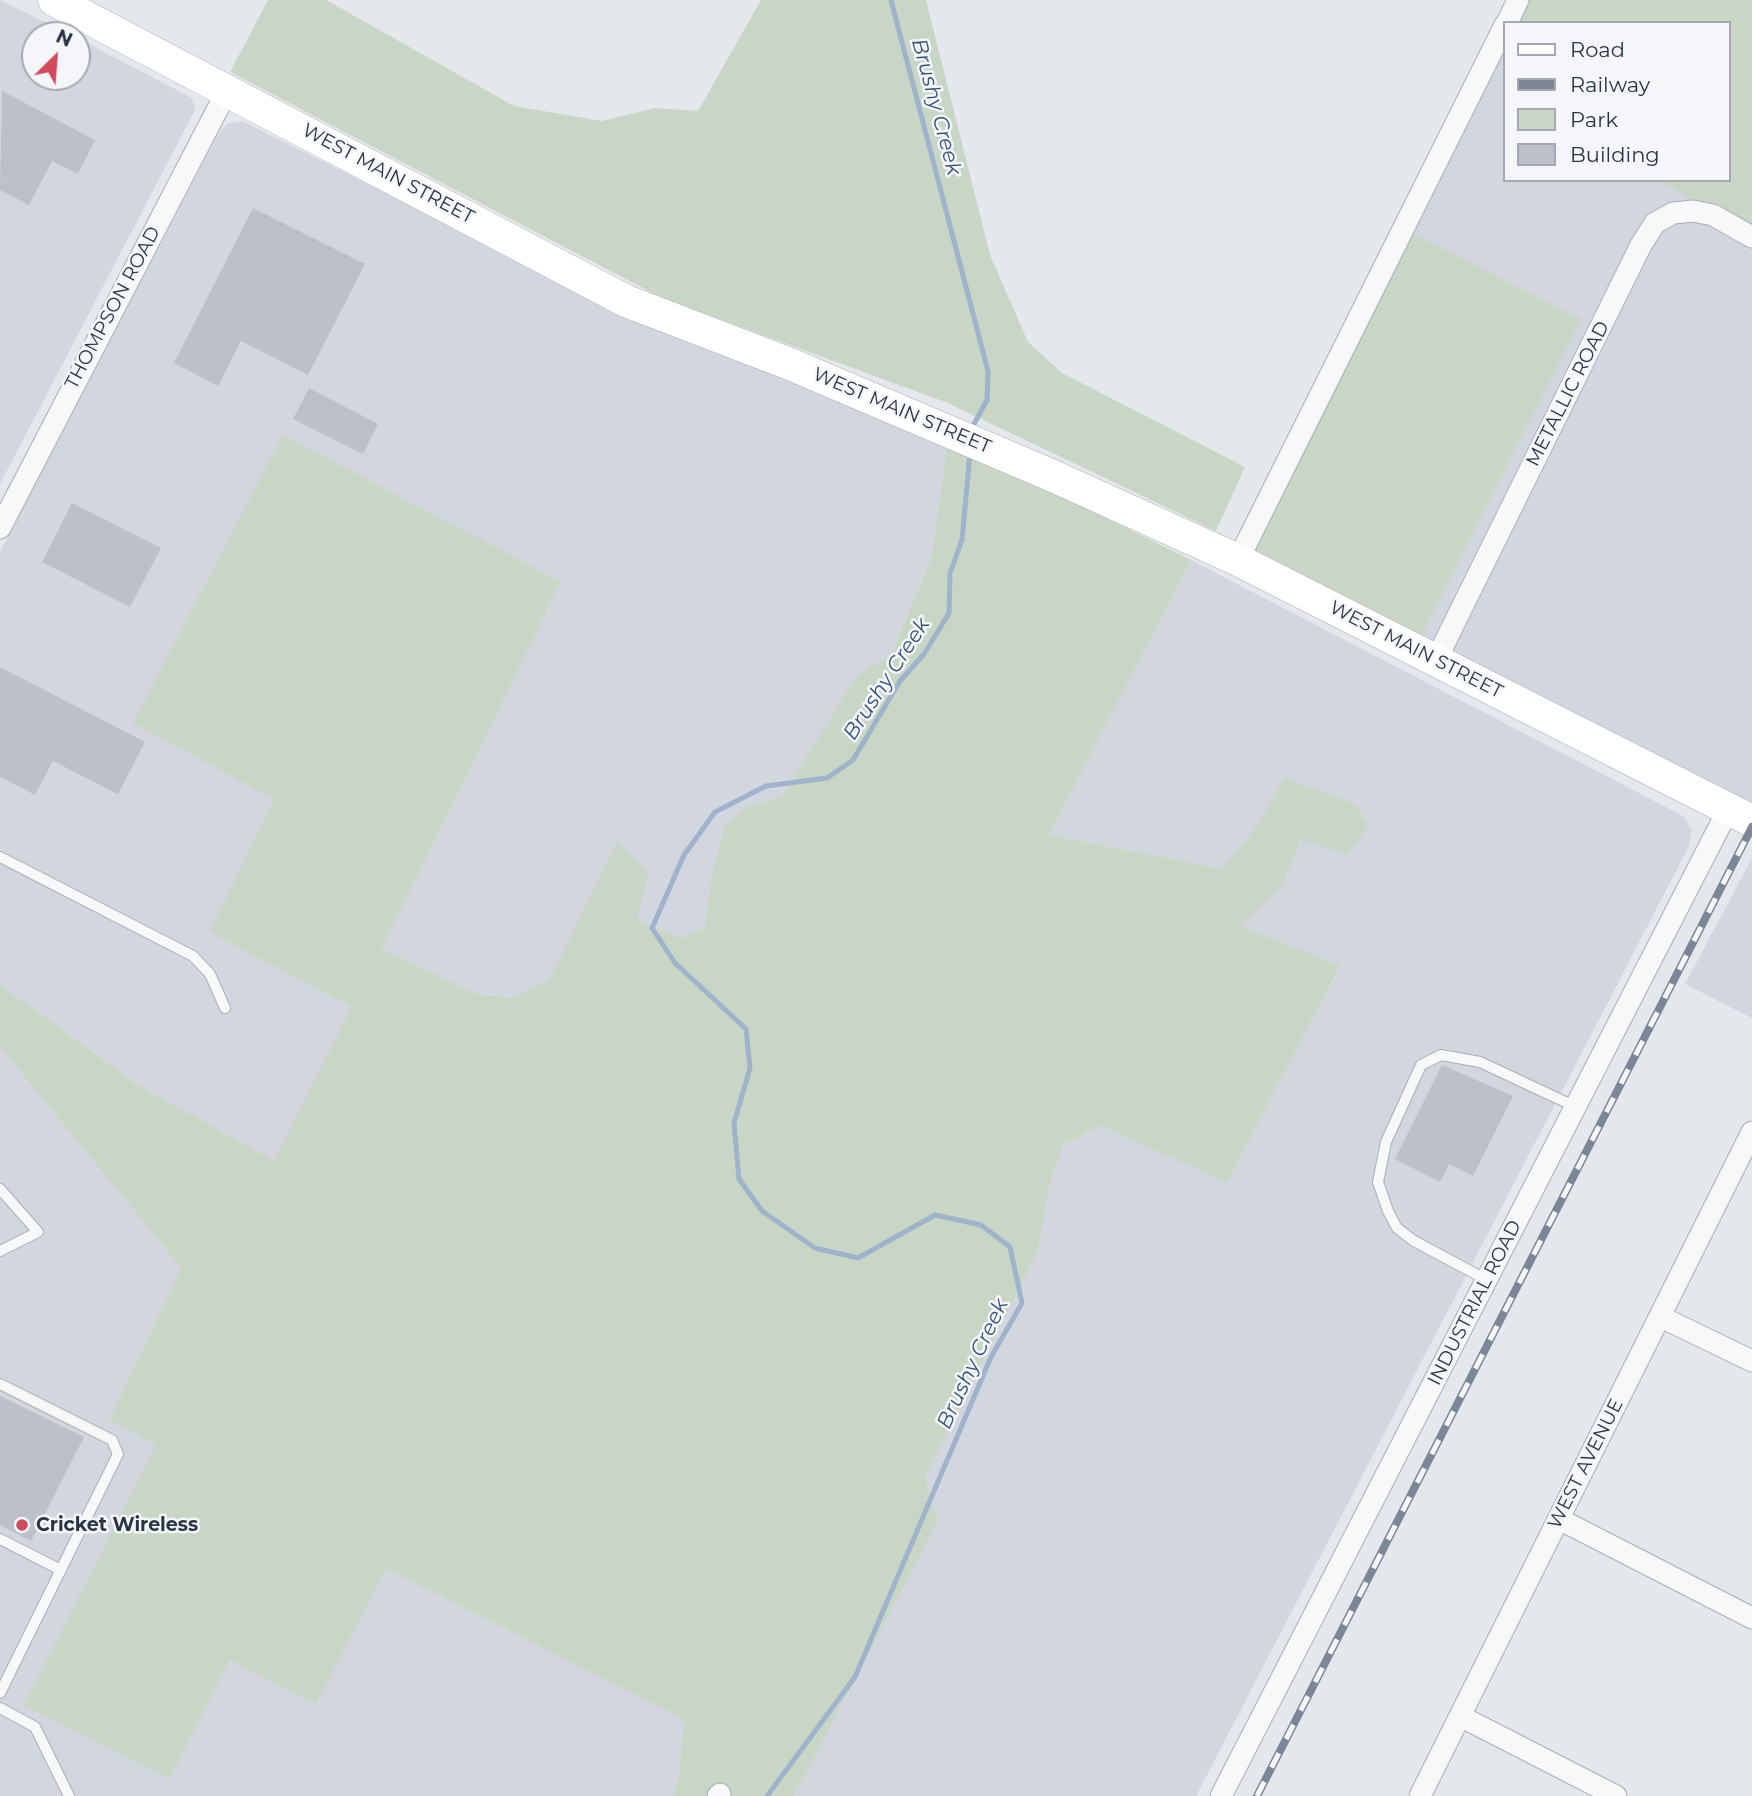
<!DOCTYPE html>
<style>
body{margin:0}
#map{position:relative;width:1752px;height:1796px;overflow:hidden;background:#e4e7ec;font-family:Montserrat,sans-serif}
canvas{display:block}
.legend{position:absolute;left:1503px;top:21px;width:228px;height:161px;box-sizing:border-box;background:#f4f6f9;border:2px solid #a4a8b1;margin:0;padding:9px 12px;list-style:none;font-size:21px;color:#2b3445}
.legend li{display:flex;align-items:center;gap:14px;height:35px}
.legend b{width:35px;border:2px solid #a4a8b1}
.north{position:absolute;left:21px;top:21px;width:70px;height:70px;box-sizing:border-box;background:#f4f6f9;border:2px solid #a4a8b1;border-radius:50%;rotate:25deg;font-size:19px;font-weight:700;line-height:28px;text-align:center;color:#2b3445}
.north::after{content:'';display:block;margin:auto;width:24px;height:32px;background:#d1495b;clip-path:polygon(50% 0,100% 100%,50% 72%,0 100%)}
</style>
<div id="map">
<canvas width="1752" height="1796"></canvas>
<ul class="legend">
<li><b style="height:9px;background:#fff"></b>Road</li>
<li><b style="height:9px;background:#7d8696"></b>Railway</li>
<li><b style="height:19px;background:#c9d6c5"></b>Park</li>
<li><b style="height:19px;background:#bbc0ca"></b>Building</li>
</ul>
<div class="north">N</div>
</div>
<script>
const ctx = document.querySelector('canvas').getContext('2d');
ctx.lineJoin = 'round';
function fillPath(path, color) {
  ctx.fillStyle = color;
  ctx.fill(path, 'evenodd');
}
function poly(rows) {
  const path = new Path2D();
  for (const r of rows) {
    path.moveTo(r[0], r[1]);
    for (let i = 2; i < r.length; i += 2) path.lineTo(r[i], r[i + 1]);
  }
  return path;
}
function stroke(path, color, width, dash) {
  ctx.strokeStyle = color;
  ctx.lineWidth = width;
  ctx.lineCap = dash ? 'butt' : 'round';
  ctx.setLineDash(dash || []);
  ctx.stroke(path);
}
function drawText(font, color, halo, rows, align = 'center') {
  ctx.font = font + ' Montserrat,sans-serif';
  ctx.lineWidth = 5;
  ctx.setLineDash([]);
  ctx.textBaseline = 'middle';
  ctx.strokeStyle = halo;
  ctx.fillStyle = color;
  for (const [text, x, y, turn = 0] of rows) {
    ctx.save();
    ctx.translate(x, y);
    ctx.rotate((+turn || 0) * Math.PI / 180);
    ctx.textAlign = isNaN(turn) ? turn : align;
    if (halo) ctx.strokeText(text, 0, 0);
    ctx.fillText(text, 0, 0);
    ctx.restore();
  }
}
const built = poly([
 [0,0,71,35,35,35,35,77,77,77,77,38,192,98,195,110,0,484],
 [1494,50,1505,56,1505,180,1662,180,1752,231,1752,802,1748,809,1422,639,1426,626,1403,229],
 [242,121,644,322,947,444,932,554,891,655,856,677,782,797,745,807,712,875,704,928,682,938,636,921,617,842,549,980,511,998,478,996,382,949,561,582,274,799,209,932,351,1007,274,1162,138,1085,0,984,0,552,215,140,226,124],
 [1191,560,1683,816,1692,831,1689,846,1196,1796,794,1796,938,1521,925,1478,1038,1251,1050,1183,1063,1145,1100,1126,1227,1181,1340,967,1240,926,1282,886,1301,840,1284,778,1259,822,1222,869,1049,835],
 [1752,858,1752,1018,1685,984],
 [0,1047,181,1268,109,1420,156,1444,168,1778,230,1660,316,1703,386,1569,684,1719,678,1781,672,1796,0,1796]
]);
const green = poly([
 [268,0,326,0,514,106,602,121,655,108,698,111,761,0,926,0,990,255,1028,342,1062,373,1245,467,1216,531,948,403,662,298,230,72],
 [1521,0,1752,0,1752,231,1661,182,1729,180,1729,23,1508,23],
 [1403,229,1581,319,1426,626,1422,639,1255,556,1247,537],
 [283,435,561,582,382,949,478,995,511,998,549,980,617,841,648,873,637,921,682,938,704,928,712,875,725,826,745,807,782,797,856,676,891,655,932,555,947,444,1007,469,1191,560,1049,835,1222,869,1259,822,1284,778,1353,803,1369,824,1348,855,1301,840,1282,886,1240,926,1340,966,1227,1182,1100,1126,1063,1145,1050,1183,1038,1251,925,1478,938,1521,794,1796,672,1796,678,1781,684,1719,386,1569,316,1704,230,1660,169,1779,24,1705,156,1445,109,1420,181,1268,0,1047,0,984,138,1085,274,1161,351,1007,209,932,274,799,133,723]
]);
const stream = poly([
 [891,0,988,371,987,400,974,424],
 [767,1796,855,1677,991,1357,1022,1303,1010,1247,981,1225,935,1215,858,1258,815,1248,762,1211,739,1179,734,1123,750,1068,746,1029,675,963,652,928,684,855,715,812,766,786,827,778,853,760,900,681,924,654,949,613,950,573,962,540,970,454]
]);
const building = poly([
 [2,91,95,140,78,174,52,161,29,205,0,190],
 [253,208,365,264,308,375,241,341,218,386,174,363],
 [309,388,378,424,363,454,293,419],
 [72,503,161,548,130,607,42,562],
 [0,667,145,742,118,794,53,761,35,795,0,777],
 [1442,1065,1513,1096,1473,1176,1449,1164,1440,1182,1395,1159],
 [0,1396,84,1437,31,1541,0,1525]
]);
const service = poly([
 [0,857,193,956,210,974,225,1008],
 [0,1189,38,1232,0,1251],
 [1487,1280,1414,1241,1397,1228,1388,1211,1378,1182,1386,1142,1421,1065,1441,1055,1480,1062,1576,1107],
 [0,1384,112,1440,118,1454,0,1693],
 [0,1539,61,1570],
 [0,1708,35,1727,69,1796]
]);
const minor = poly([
 [1507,23,1518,0],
 [0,528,228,89],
 [1238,560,1505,25],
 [1436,660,1641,245,1655,223,1673,213,1693,211,1713,215,1752,237],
 [1661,1317,1752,1361],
 [1559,1519,1752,1618],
 [1460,1716,1616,1796],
 [718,1796,720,1794],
 [1221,1796,1728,810],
 [1420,1796,1752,1132]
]);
const secondary = poly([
 [54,0,626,301,790,364,1053,476,1238,560,1752,821]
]);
const rail = poly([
 [1257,1796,1752,827]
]);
const markers = [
 [22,1525,7,"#d1495b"]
];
const streetNames = [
 ["WEST MAIN STREET",388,174,28],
 ["THOMPSON ROAD",113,308,-62],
 ["METALLIC ROAD",1568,394,-63],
 ["WEST MAIN STREET",902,411,23],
 ["WEST MAIN STREET",1416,650,27],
 ["INDUSTRIAL ROAD",1475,1303,-63],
 ["WEST AVENUE",1586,1464,-63]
];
const poiNames = [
 ["Cricket Wireless",36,1525]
];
const waterNames = [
 ["Brushy Creek",936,107,75],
 ["Brushy Creek",887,679,-57],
 ["Brushy Creek",973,1364,-65]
];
fillPath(built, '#d2d6de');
fillPath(green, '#c9d6c5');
stroke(stream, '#9fb4cc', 5);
fillPath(building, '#bbc0ca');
stroke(service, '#a9aeb7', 12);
stroke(minor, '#a9aeb7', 23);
stroke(secondary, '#a9aeb7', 33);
stroke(service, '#f7f8fa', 10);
stroke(minor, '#f7f8fa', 21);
stroke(secondary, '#fff', 32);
stroke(rail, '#7d8696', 8);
stroke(rail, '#f4f6f9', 5, [16]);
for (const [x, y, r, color] of markers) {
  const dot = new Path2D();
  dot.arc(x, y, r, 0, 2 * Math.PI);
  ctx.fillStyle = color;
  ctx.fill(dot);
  stroke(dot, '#f4f6f9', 2.5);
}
drawText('19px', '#2b3445', '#f4f6f9', streetNames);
drawText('bold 19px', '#2b3445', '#f4f6f9', poiNames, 'left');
drawText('italic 21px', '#34527a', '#f4f6f9', waterNames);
</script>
